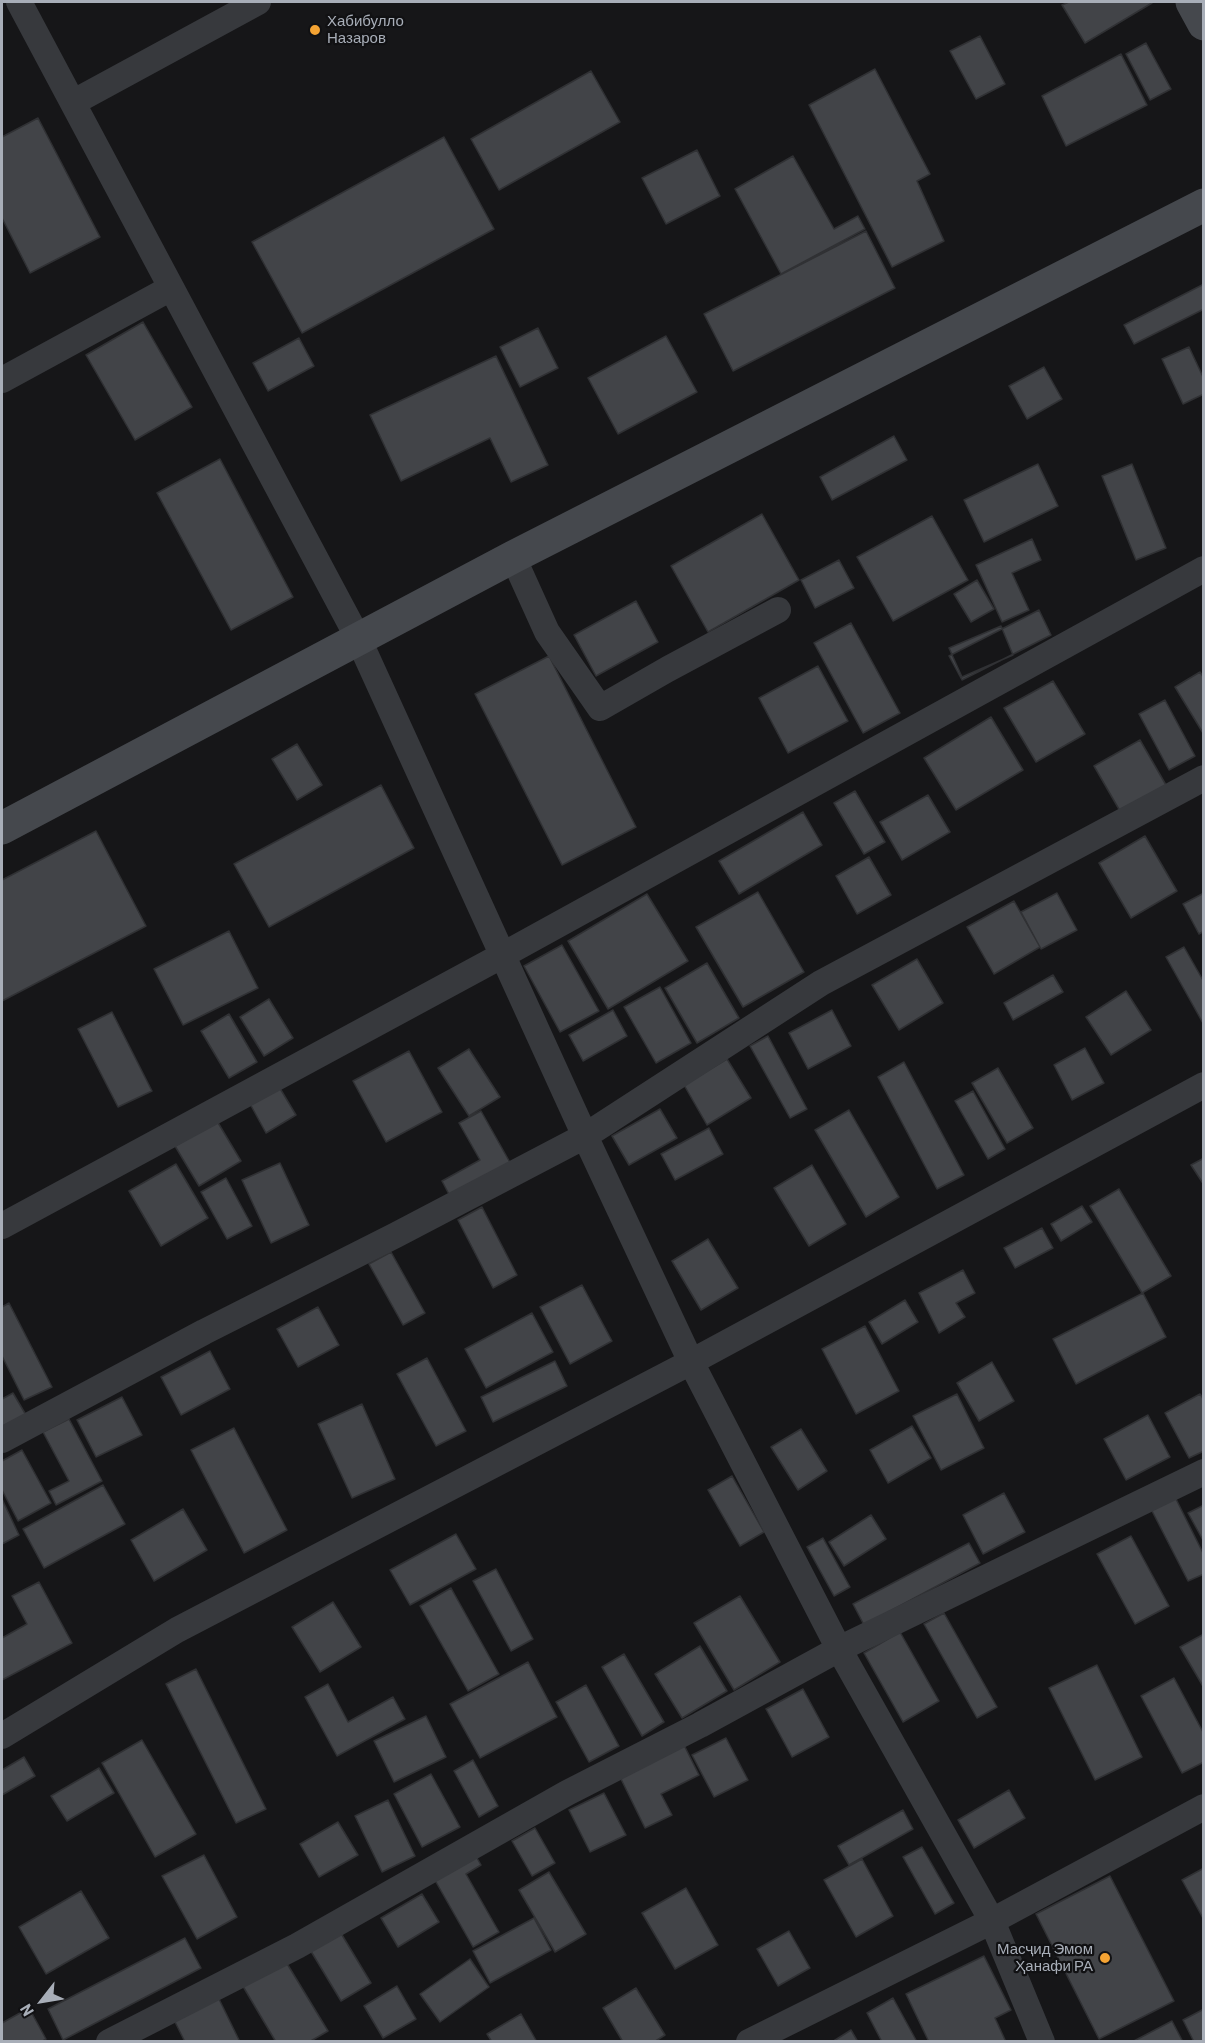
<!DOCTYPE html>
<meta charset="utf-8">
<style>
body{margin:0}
#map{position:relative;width:1205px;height:2043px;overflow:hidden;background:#161618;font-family:Barlow,sans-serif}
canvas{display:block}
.frame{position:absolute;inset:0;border:3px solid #a8aeb8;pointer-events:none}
.north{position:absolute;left:12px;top:1971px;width:60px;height:60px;-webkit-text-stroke:4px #111113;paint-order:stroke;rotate:239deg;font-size:16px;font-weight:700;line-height:24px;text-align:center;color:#a8aeb8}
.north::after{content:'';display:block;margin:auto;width:21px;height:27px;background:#a8aeb8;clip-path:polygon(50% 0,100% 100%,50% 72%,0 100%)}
</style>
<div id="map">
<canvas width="1205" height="2043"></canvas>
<div class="frame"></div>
<div class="north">N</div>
</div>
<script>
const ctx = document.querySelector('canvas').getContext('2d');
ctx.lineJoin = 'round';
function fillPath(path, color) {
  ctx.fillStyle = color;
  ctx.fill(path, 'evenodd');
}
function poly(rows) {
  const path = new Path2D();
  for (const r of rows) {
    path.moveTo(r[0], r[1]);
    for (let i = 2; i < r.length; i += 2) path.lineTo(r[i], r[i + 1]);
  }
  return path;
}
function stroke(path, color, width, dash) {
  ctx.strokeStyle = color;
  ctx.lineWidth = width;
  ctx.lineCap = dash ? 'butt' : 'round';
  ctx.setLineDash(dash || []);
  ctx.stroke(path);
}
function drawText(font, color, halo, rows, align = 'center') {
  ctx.font = font + ' Barlow,sans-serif';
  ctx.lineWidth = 4.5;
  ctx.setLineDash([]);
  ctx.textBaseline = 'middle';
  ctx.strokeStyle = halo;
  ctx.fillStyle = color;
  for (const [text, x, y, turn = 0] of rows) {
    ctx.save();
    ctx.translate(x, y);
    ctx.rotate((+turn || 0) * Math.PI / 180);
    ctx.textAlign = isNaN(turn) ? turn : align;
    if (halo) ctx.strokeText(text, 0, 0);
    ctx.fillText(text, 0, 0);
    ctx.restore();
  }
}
const building = poly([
 [1069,2,1152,2,1152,3,1085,43,1062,5,1069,2],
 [980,36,1005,84,976,99,950,51,980,36],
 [1146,43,1171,89,1150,100,1126,54,1146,43],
 [1121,54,1147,105,1066,146,1042,96,1121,54],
 [875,69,930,174,917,181,944,241,892,267,809,105,875,69],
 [591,71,620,122,499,190,471,139,591,71],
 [38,118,100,237,30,273,2,218,2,137,38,118],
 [444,137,494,229,302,333,252,242,444,137],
 [697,150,720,196,666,224,642,178,697,150],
 [793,156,834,229,858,216,865,229,781,274,735,189,793,156],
 [866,231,895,288,733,371,704,314,866,231],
 [1204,284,1204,309,1134,344,1124,325,1204,284],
 [143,322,192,407,135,440,86,355,143,322],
 [538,328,558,368,520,387,500,347,538,328],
 [666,336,697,392,618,434,588,378,666,336],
 [299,338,314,366,268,391,253,363,299,338],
 [1189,347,1204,379,1204,394,1183,404,1162,359,1189,347],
 [496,356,548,465,511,482,490,438,401,481,370,415,496,356],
 [1044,367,1062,399,1027,419,1009,386,1044,367],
 [894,436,907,460,832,500,820,477,894,436],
 [220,459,293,597,231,630,157,493,220,459],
 [1038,464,1058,506,984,542,964,500,1038,464],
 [1132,464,1166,548,1136,560,1102,476,1132,464],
 [762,514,799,580,708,632,671,566,762,514],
 [932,516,968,580,893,621,857,557,932,516],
 [1032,539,1041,560,1012,573,1029,610,1002,622,976,565,1032,539],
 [839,560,854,588,815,608,801,580,839,560],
 [977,580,994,609,971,622,954,594,977,580],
 [636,601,658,642,596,676,574,635,636,601],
 [1039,610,1051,635,962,680,949,656,1039,610],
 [851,623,900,713,863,733,814,643,851,623],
 [1001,626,1013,655,962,677,949,648,1001,626],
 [549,656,636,827,562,865,475,694,549,656],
 [818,666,848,721,788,753,759,698,818,666],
 [1200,672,1204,678,1203,733,1175,687,1200,672],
 [1053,681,1085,734,1036,762,1004,708,1053,681],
 [1165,700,1195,756,1169,770,1139,714,1165,700],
 [991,717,1023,770,956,810,924,758,991,717],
 [1140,740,1166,785,1120,811,1094,766,1140,740],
 [297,744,322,785,297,800,272,759,297,744],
 [381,785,414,848,269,927,234,864,381,785],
 [855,791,885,842,864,854,834,803,855,791],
 [928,795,950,832,902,860,880,822,928,795],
 [803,812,822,845,739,894,719,861,803,812],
 [96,831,146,926,2,1001,2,880,96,831],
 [1145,836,1177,891,1131,918,1099,863,1145,836],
 [869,857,891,895,857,914,836,876,869,857],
 [758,892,804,972,743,1007,696,927,758,892],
 [1057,893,1077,930,1041,949,1021,912,1057,893],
 [1204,893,1204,931,1199,934,1183,904,1204,893],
 [647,894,688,961,608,1009,568,941,647,894],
 [1014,901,1040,947,994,974,967,927,1014,901],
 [229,931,258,988,183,1025,154,969,229,931],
 [562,945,599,1011,560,1032,524,966,562,945],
 [1184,947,1204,982,1204,1025,1166,957,1184,947],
 [917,959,943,1003,899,1030,872,985,917,959],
 [707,963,739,1018,697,1043,665,988,707,963],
 [1053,975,1063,992,1013,1020,1004,1003,1053,975],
 [660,987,691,1043,656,1063,624,1007,660,987],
 [1126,991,1151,1030,1111,1055,1086,1017,1126,991],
 [269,999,293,1038,264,1056,240,1017,269,999],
 [613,1010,627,1036,583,1061,569,1035,613,1010],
 [832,1010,851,1046,808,1069,789,1033,832,1010],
 [112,1012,152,1091,118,1107,78,1029,112,1012],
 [229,1014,257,1062,229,1078,201,1031,229,1014],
 [768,1036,807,1109,790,1118,750,1046,768,1036],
 [1085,1048,1104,1083,1072,1100,1054,1065,1085,1048],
 [469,1049,500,1097,469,1116,438,1068,469,1049],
 [409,1051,442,1112,386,1142,353,1081,409,1051],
 [727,1059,751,1098,707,1125,684,1085,727,1059],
 [904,1062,964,1175,937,1189,878,1077,904,1062],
 [998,1068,1033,1128,1007,1143,972,1083,998,1068],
 [278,1085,296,1115,266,1133,249,1102,278,1085],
 [973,1091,1005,1149,988,1159,955,1101,973,1091],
 [660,1109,677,1138,629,1165,612,1136,660,1109],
 [849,1110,899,1197,866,1217,815,1130,849,1110],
 [481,1111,512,1166,452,1200,442,1181,480,1160,459,1123,481,1111],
 [217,1121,241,1161,199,1186,175,1146,217,1121],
 [709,1128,723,1154,675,1180,661,1154,709,1128],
 [1204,1158,1204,1185,1191,1165,1204,1158],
 [280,1163,309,1225,271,1243,242,1180,280,1163],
 [176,1164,208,1218,161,1246,129,1191,176,1164],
 [812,1165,846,1224,809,1246,774,1188,812,1165],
 [226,1178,252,1226,227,1239,201,1192,226,1178],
 [1119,1189,1171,1276,1142,1293,1090,1206,1119,1189],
 [1082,1206,1092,1222,1061,1241,1051,1224,1082,1206],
 [482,1207,517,1275,493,1288,458,1220,482,1207],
 [1042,1228,1053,1248,1015,1268,1004,1248,1042,1228],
 [708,1239,738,1288,701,1310,672,1261,708,1239],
 [391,1252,425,1313,403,1325,369,1264,391,1252],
 [963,1270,975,1293,956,1303,965,1317,939,1333,919,1293,963,1270],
 [582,1285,612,1341,570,1364,540,1307,582,1285],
 [1143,1293,1166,1337,1076,1384,1053,1339,1143,1293],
 [905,1300,918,1322,882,1344,869,1322,905,1300],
 [9,1303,52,1387,24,1400,2,1356,2,1307,9,1303],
 [318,1307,339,1345,298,1367,277,1329,318,1307],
 [532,1313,553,1352,486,1388,465,1349,532,1313],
 [865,1326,899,1391,856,1414,822,1349,865,1326],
 [210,1351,230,1389,181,1415,161,1377,210,1351],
 [427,1358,466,1431,436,1446,397,1374,427,1358],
 [555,1361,567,1386,493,1422,481,1397,555,1361],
 [992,1362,1014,1401,979,1421,957,1383,992,1362],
 [13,1393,26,1415,2,1429,2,1399,13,1393],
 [957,1394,984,1448,941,1470,913,1416,957,1394],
 [1200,1394,1204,1400,1204,1451,1189,1458,1165,1413,1200,1394],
 [122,1397,142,1435,96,1457,77,1420,122,1397],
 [362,1404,395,1479,352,1498,318,1424,362,1404],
 [1148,1415,1170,1457,1126,1480,1104,1439,1148,1415],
 [69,1419,102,1481,56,1505,49,1491,69,1481,43,1432,69,1419],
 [912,1426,931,1458,888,1483,870,1450,912,1426],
 [234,1428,287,1530,244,1553,191,1450,234,1428],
 [801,1429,827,1471,798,1490,771,1447,801,1429],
 [22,1450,51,1503,18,1521,2,1490,2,1461,22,1450],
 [732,1476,764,1532,740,1546,708,1490,732,1476],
 [103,1485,125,1524,44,1568,23,1529,103,1485],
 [1004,1493,1025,1532,983,1554,963,1515,1004,1493],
 [1175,1497,1204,1555,1204,1574,1188,1581,1151,1509,1175,1497],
 [2,1499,19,1535,2,1544,2,1499],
 [1204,1505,1204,1542,1188,1513,1204,1505],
 [183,1509,207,1550,154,1581,131,1540,183,1509],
 [871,1515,886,1539,844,1566,829,1542,871,1515],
 [456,1534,476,1569,410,1605,390,1570,456,1534],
 [1131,1536,1169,1606,1135,1624,1097,1554,1131,1536],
 [823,1538,850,1587,834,1596,807,1547,823,1538],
 [969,1543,980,1563,864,1625,853,1604,969,1543],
 [496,1569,533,1639,511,1651,473,1581,496,1569],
 [39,1582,72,1643,2,1680,2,1638,27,1624,12,1596,39,1582],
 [451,1588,499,1674,468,1691,420,1606,451,1588],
 [740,1596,780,1662,734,1690,694,1623,740,1596],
 [333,1602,361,1647,320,1672,292,1627,333,1602],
 [944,1613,997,1707,977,1718,924,1624,944,1613],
 [900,1632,939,1701,903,1722,864,1653,900,1632],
 [1204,1634,1204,1688,1180,1647,1204,1634],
 [700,1646,727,1691,682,1718,655,1674,700,1646],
 [624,1654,664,1722,642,1736,602,1667,624,1654],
 [528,1662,557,1717,480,1758,450,1704,528,1662],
 [1097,1665,1142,1757,1095,1780,1049,1688,1097,1665],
 [196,1669,266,1809,236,1823,166,1684,196,1669],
 [1174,1678,1204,1734,1204,1762,1182,1773,1141,1696,1174,1678],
 [328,1684,348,1722,393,1697,405,1719,337,1756,305,1697,328,1684],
 [586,1685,619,1746,589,1762,556,1702,586,1685],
 [803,1689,829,1737,792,1757,766,1709,803,1689],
 [426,1716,446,1757,394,1782,374,1741,426,1716],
 [726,1738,748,1780,714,1797,692,1755,726,1738],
 [142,1740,196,1834,155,1857,102,1763,142,1740],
 [684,1745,699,1775,661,1794,672,1815,645,1828,620,1777,684,1745],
 [24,1757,35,1776,2,1795,2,1770,24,1757],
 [473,1760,498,1806,479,1817,454,1771,473,1760],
 [99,1768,114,1793,67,1821,51,1796,99,1768],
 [431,1774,460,1827,422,1847,394,1794,431,1774],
 [1009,1790,1025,1818,974,1848,958,1820,1009,1790],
 [604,1793,626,1835,590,1852,569,1810,604,1793],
 [388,1800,415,1856,382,1872,355,1816,388,1800],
 [903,1810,913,1829,849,1865,838,1846,903,1810],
 [338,1822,358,1855,319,1877,300,1844,338,1822],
 [535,1828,555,1863,532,1876,512,1841,535,1828],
 [922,1847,954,1903,935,1914,903,1857,922,1847],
 [473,1851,481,1865,466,1874,499,1932,473,1947,432,1875,473,1851],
 [204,1855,237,1917,197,1939,162,1876,204,1855],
 [862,1859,893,1916,856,1937,824,1880,862,1859],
 [1204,1868,1204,1920,1182,1880,1204,1868],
 [549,1872,586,1934,555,1952,519,1890,549,1872],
 [1110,1876,1174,2001,1099,2039,1036,1914,1110,1876],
 [686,1888,718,1945,675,1969,642,1913,686,1888],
 [81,1891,109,1938,46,1974,19,1927,81,1891],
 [422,1894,439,1922,398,1947,381,1918,422,1894],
 [534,1918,551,1950,490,1983,473,1951,534,1918],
 [336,1925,371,1983,341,2001,306,1943,336,1925],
 [789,1931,810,1968,778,1986,757,1949,789,1931],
 [185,1938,201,1968,63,2040,48,2009,185,1938],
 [984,1956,1011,2010,995,2018,1006,2042,929,2042,906,1994,984,1956],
 [283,1957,328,2031,309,2042,276,2042,241,1983,283,1957],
 [470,1959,489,1987,440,2022,420,1994,470,1959],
 [397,1986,416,2019,383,2038,364,2006,397,1986],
 [636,1988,665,2035,654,2042,623,2042,603,2008,636,1988],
 [218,1997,240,2042,185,2042,174,2020,218,1997],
 [893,1998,916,2040,913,2042,882,2042,867,2013,893,1998],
 [29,2008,46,2039,41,2042,2,2042,2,2023,29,2008],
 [1204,2009,1204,2042,1194,2042,1183,2020,1204,2009],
 [521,2014,537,2042,492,2042,487,2034,521,2014],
 [1172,2021,1183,2042,1132,2042,1172,2021],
 [851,2030,858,2042,832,2042,851,2030]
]);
const street = poly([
 [19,2,358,638,585,1136,691,1362,839,1649,992,1921,1042,2042],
 [74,102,258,2],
 [2,380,171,288],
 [513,557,547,632,600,708,668,669,778,610],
 [2,1226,503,955,1204,569],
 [2,1440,204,1332,396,1235,585,1136,821,983,1204,778],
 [2,1736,177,1630,691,1362,1204,1085],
 [109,2042,297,1946,567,1793,700,1725,839,1649,1204,1472],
 [749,2042,992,1921,1204,1807]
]);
const secondary = poly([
 [1192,2,1204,24],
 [2,828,513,557,1204,205]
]);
const markers = [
 [315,30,6,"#f4a333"],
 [1105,1958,6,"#f4a333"]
];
const poiNames = [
 ["Хабибулло",327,21],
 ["Назаров",327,38],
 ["Масҷид Эмом",1093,1949,"right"],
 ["Ҳанафи РА",1093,1966,"right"]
];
fillPath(building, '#424448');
stroke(building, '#303134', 1.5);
stroke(street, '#37393d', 26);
stroke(secondary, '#45484d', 33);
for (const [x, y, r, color] of markers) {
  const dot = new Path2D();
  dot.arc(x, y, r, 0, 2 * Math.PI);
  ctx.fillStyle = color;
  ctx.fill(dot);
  stroke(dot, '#111113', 2);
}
drawText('15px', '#a8aeb8', '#111113', poiNames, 'left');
</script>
